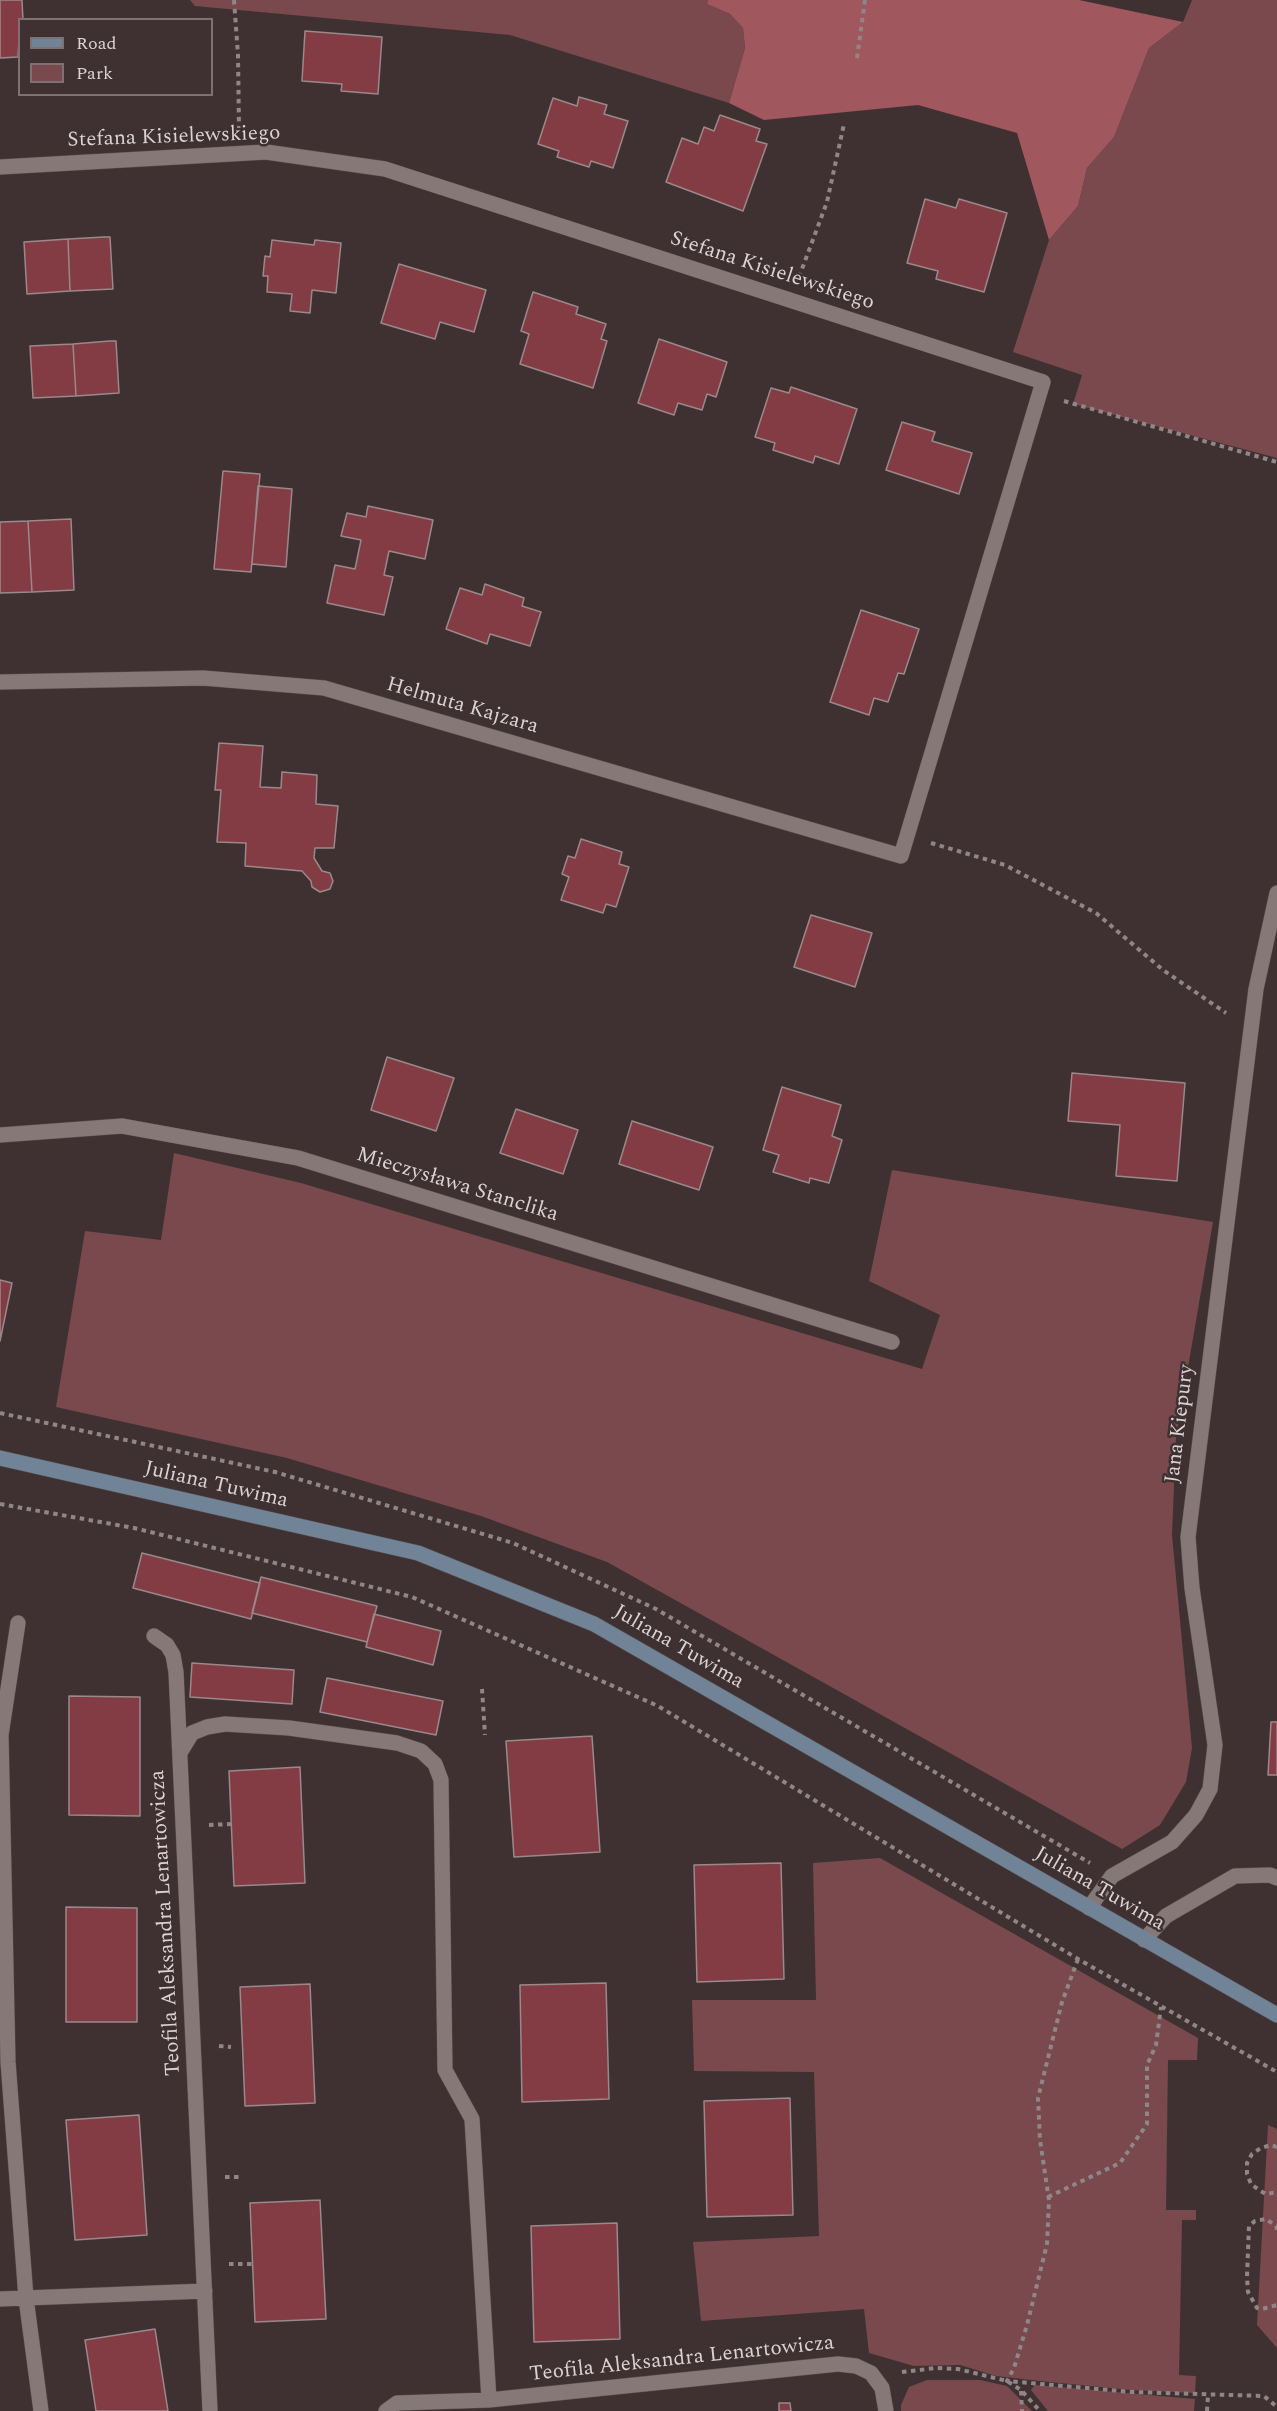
<!DOCTYPE html>
<meta charset="utf-8">
<style>
body{margin:0}
#map{position:relative;width:1277px;height:2411px;overflow:hidden;background:#3f3132;font-family:Spectral,serif}
canvas{display:block}
.legend{position:absolute;left:18px;top:18px;width:195px;height:78px;box-sizing:border-box;background:#3f3132;border:2px solid #7d7172;margin:0;padding:8px 10px;list-style:none;font-size:18px;color:#dbd2d3}
.legend li{display:flex;align-items:center;gap:12px;height:30px}
.legend b{width:30px;border:2px solid #7d7172}
</style>
<div id="map">
<canvas width="1277" height="2411"></canvas>
<ul class="legend">
<li><b style="height:8px;background:#708397"></b>Road</li>
<li><b style="height:16px;background:#79494d"></b>Park</li>
</ul>
</div>
<script>
const ctx = document.querySelector('canvas').getContext('2d');
ctx.lineJoin = 'round';
function fillPath(path, color) {
  ctx.fillStyle = color;
  ctx.fill(path, 'evenodd');
}
function poly(rows) {
  const path = new Path2D();
  for (const r of rows) {
    path.moveTo(r[0], r[1]);
    for (let i = 2; i < r.length; i += 2) path.lineTo(r[i], r[i + 1]);
  }
  return path;
}
function stroke(path, color, width, dash) {
  ctx.strokeStyle = color;
  ctx.lineWidth = width;
  ctx.lineCap = dash ? 'butt' : 'round';
  ctx.setLineDash(dash || []);
  ctx.stroke(path);
}
function drawText(font, color, halo, rows, align = 'center') {
  ctx.font = font + ' Spectral,serif';
  ctx.lineWidth = 5;
  ctx.setLineDash([]);
  ctx.textBaseline = 'middle';
  ctx.strokeStyle = halo;
  ctx.fillStyle = color;
  for (const [text, x, y, turn = 0] of rows) {
    ctx.save();
    ctx.translate(x, y);
    ctx.rotate((+turn || 0) * Math.PI / 180);
    ctx.textAlign = isNaN(turn) ? turn : align;
    if (halo) ctx.strokeText(text, 0, 0);
    ctx.fillText(text, 0, 0);
    ctx.restore();
  }
}
const green = poly([
 [190,0,708,0,707,4,730,14,743,28,745,48,729,103,510,35,195,6],
 [1192,0,1277,0,1277,458,1073,404,1082,375,1013,352,1049,240,1078,206,1087,168,1114,137,1149,48,1183,22],
 [174,1153,301,1183,922,1369,940,1315,869,1281,892,1170,1213,1222,1176,1437,1172,1535,1192,1748,1186,1782,1160,1825,1122,1849,607,1562,481,1516,287,1458,56,1407,85,1231,161,1240],
 [880,1858,1198,2038,1197,2060,1168,2060,1166,2210,1196,2210,1196,2220,1182,2220,1179,2375,1196,2376,1195,2393,1131,2390,1040,2381,996,2376,960,2365,914,2366,869,2353,864,2309,701,2321,693,2242,819,2236,814,2072,694,2071,692,2000,816,2000,813,1863],
 [1268,2125,1277,2129,1277,2348,1257,2325],
 [927,2380,980,2380,1007,2386,1032,2411,901,2411,901,2405,909,2387],
 [1035,2385,1195,2399,1194,2411,1048,2411,1031,2390]
]);
const forest = poly([
 [708,0,1079,0,1183,22,1149,48,1114,137,1087,168,1078,206,1049,240,1017,133,918,105,764,120,729,103,745,48,743,28,730,14,707,4]
]);
const building = poly([
 [0,0,22,0,23,20,20,20,18,57,0,58,0,0],
 [305,31,382,37,378,94,341,91,342,84,302,81,305,31],
 [579,97,607,105,604,114,628,121,613,168,591,161,589,167,557,157,559,151,538,144,553,98,577,106,579,97],
 [720,115,760,129,756,141,767,144,743,211,666,182,682,138,698,144,704,127,714,131,720,115],
 [925,199,956,208,959,199,1007,213,984,292,936,279,938,271,907,263,925,199],
 [104,237,110,237,113,289,70,291,68,239,104,237],
 [68,239,70,291,27,294,24,242,68,239],
 [272,240,314,245,315,240,341,243,336,293,312,290,310,313,290,311,292,294,267,292,268,276,263,276,265,256,270,257,272,240],
 [399,264,486,290,474,332,440,322,435,339,381,323,399,264],
 [533,292,578,307,576,314,606,324,601,339,607,341,593,388,520,364,529,334,521,331,533,292],
 [659,339,727,362,716,397,707,394,702,410,678,403,674,415,638,403,659,339],
 [110,341,116,341,119,393,76,396,73,344,110,341],
 [73,344,76,396,33,398,30,346,73,344],
 [791,387,857,409,839,464,815,456,813,463,773,450,775,443,755,437,771,388,789,393,791,387],
 [902,422,935,432,932,441,972,453,959,494,886,470,902,422],
 [223,471,260,474,251,572,214,569,223,471],
 [258,486,292,489,286,567,252,564,258,486],
 [368,506,433,520,425,559,389,551,384,575,393,577,384,615,327,603,335,565,355,569,361,540,341,536,347,513,366,517,368,506],
 [71,519,74,590,32,592,28,521,71,519],
 [28,521,32,592,0,593,0,522,28,521],
 [485,584,524,598,522,606,541,612,530,646,490,634,487,644,446,629,460,588,482,595,485,584],
 [861,610,919,629,904,674,898,673,888,702,874,698,869,715,830,702,861,610],
 [219,743,263,746,260,787,281,788,282,772,317,775,316,804,338,806,334,848,315,848,314,858,322,871,330,873,333,881,330,889,320,892,312,887,311,881,302,871,245,866,246,843,217,842,221,790,215,790,219,743],
 [581,839,622,852,619,864,629,867,616,907,606,904,603,913,561,900,569,877,562,874,568,856,575,858,581,839],
 [811,915,872,933,855,987,794,967,811,915],
 [387,1057,454,1078,436,1131,371,1110,387,1057],
 [1072,1073,1185,1083,1177,1181,1116,1176,1120,1125,1068,1121,1072,1073],
 [782,1087,841,1105,832,1136,842,1140,829,1183,810,1178,809,1183,773,1172,779,1155,763,1150,782,1087],
 [516,1109,578,1130,563,1174,500,1153,516,1109],
 [632,1121,713,1147,699,1190,619,1164,632,1121],
 [0,1280,12,1283,0,1341,0,1280],
 [142,1553,260,1583,251,1619,133,1588,142,1553],
 [261,1577,377,1606,367,1642,252,1613,261,1577],
 [374,1614,441,1631,433,1665,366,1647,374,1614],
 [192,1663,294,1670,292,1704,190,1697,192,1663],
 [327,1678,443,1701,436,1735,320,1712,327,1678],
 [69,1696,140,1697,140,1816,69,1815,69,1696],
 [1271,1722,1277,1722,1277,1775,1268,1775,1271,1722],
 [592,1736,600,1852,514,1857,506,1741,592,1736],
 [300,1767,305,1883,234,1886,229,1771,300,1767],
 [781,1863,784,1979,697,1982,694,1865,781,1863],
 [66,1907,137,1908,137,2022,66,2022,66,1907],
 [606,1983,609,2099,522,2102,520,1985,606,1983],
 [310,1984,315,2103,245,2106,240,1987,310,1984],
 [790,2098,793,2215,707,2217,704,2101,790,2098],
 [139,2115,147,2235,75,2240,66,2120,139,2115],
 [320,2200,326,2319,255,2322,250,2203,320,2200],
 [617,2223,620,2339,534,2342,531,2226,617,2223],
 [155,2329,168,2411,96,2411,85,2340,155,2329],
 [779,2403,790,2403,791,2411,779,2411,779,2403]
]);
const path = poly([
 [234,0,238,55,239,128],
 [857,58,865,0],
 [799,277,827,202,844,124],
 [1064,401,1277,462],
 [931,843,1005,865,1096,913,1163,970,1226,1013],
 [0,1413,275,1472,513,1543,656,1609,1090,1863],
 [0,1504,134,1528,412,1597,658,1706,1078,1959,1277,2072],
 [482,1689,485,1735],
 [209,1825,231,1824],
 [1078,1959,1062,2002,1038,2098,1040,2140,1049,2200,1047,2244,1027,2325,1014,2368,1007,2381,1132,2392,1264,2396,1277,2407],
 [219,2046,231,2047],
 [1277,2147,1271,2145,1261,2148,1252,2154,1247,2163,1247,2174,1251,2184,1259,2190,1266,2194,1277,2192],
 [225,2177,243,2177],
 [1048,2197,1120,2163,1147,2124,1147,2065,1156,2045,1161,2007],
 [1277,2230,1276,2226,1266,2219,1255,2221,1249,2226,1247,2277,1248,2292,1257,2308,1262,2309,1277,2305],
 [229,2264,252,2264],
 [902,2372,936,2368,958,2369,1007,2381,1021,2390,1040,2411],
 [1021,2391,1022,2411],
 [1207,2411,1208,2395]
]);
const lane = poly([
 [18,1623,1,1735,8,2062,26,2298,41,2411],
 [154,1636,167,1645,173,1655,176,1672,210,2411],
 [181,1751,192,1733,207,1727,225,1724,289,1728,397,1743,421,1751,435,1764,441,1780,445,2070,472,2119,489,2400],
 [0,2299,205,2291],
 [386,2411,397,2403,489,2400,838,2364,856,2366,871,2373,882,2388,886,2411]
]);
const street = poly([
 [0,167,266,152,385,169,1043,382,901,856,324,688,203,678,0,682],
 [0,1135,122,1126,298,1158,892,1342],
 [1089,1908,1112,1876,1172,1842,1196,1815,1210,1789,1215,1745,1192,1588,1188,1537,1256,989,1277,893],
 [1144,1940,1166,1916,1235,1876,1270,1875,1277,1878]
]);
const secondary = poly([
 [0,1458,418,1553,594,1624,1277,2015]
]);
const streetNames = [
 ["Stefana Kisielewskiego",174,138,-2],
 ["Stefana Kisielewskiego",772,272,18],
 ["Helmuta Kajzara",462,707,16],
 ["Mieczysława Stanclika",457,1186,17],
 ["Jana Kiepury",1181,1424,-83],
 ["Juliana Tuwima",216,1486,13],
 ["Juliana Tuwima",678,1648,30],
 ["Juliana Tuwima",1099,1890,30],
 ["Teofila Aleksandra Lenartowicza",167,1923,-93],
 ["Teofila Aleksandra Lenartowicza",682,2360,-6]
];
fillPath(green, '#79494d');
fillPath(forest, '#a1575e');
fillPath(building, '#833c44');
stroke(building, '#9a898a', 1.5);
stroke(lane, '#584d4e', 16);
stroke(street, '#584d4e', 16);
stroke(secondary, '#584d4e', 16);
stroke(path, '#918687', 4, [4.5, 4.5]);
stroke(lane, '#877878', 15);
stroke(street, '#877878', 15);
stroke(secondary, '#708397', 15);
drawText('21px', '#dbd2d3', '#3f3132', streetNames);
</script>
